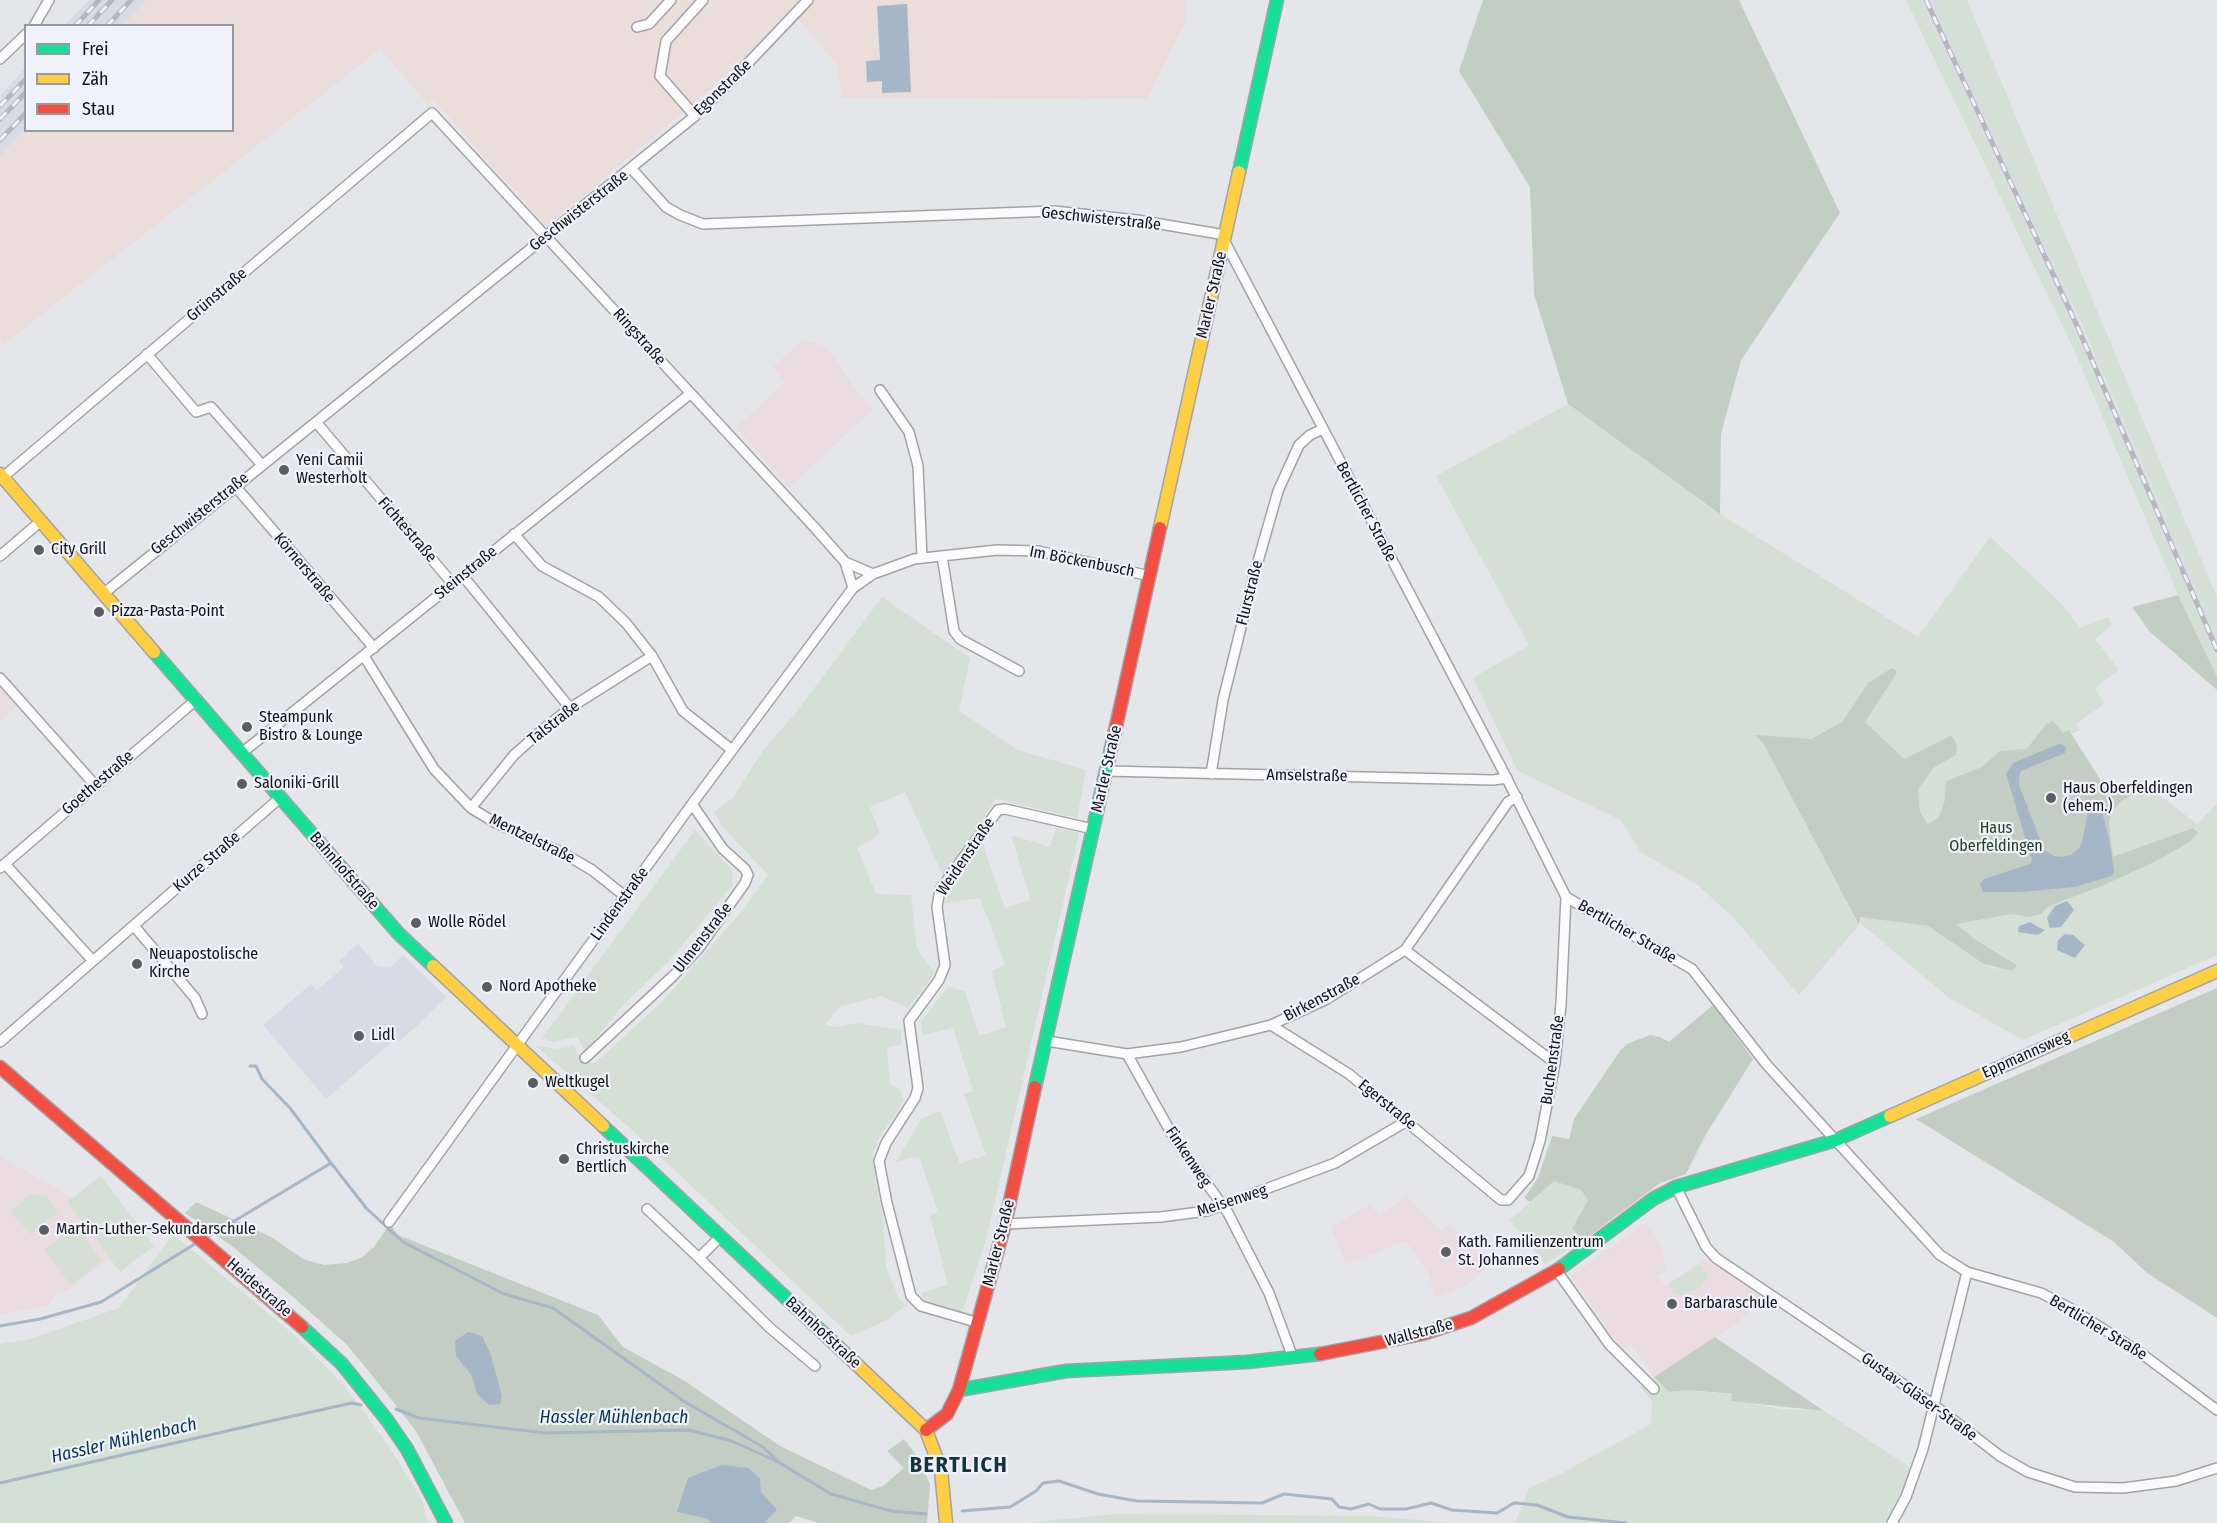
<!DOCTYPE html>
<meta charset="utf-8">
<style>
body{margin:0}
#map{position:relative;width:2217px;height:1523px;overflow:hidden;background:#e5e6ea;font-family:"Fira Sans Condensed",sans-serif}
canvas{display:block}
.legend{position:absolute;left:24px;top:24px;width:210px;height:108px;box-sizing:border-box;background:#eff2fa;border:2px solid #97999f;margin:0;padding:8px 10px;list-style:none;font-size:18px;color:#121316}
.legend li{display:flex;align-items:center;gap:12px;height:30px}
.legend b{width:30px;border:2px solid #97999f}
</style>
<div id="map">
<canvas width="2217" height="1523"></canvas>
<ul class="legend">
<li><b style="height:8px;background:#16e098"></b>Frei</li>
<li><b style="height:8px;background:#ffcf43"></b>Zäh</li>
<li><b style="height:8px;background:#f24e42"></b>Stau</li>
</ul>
</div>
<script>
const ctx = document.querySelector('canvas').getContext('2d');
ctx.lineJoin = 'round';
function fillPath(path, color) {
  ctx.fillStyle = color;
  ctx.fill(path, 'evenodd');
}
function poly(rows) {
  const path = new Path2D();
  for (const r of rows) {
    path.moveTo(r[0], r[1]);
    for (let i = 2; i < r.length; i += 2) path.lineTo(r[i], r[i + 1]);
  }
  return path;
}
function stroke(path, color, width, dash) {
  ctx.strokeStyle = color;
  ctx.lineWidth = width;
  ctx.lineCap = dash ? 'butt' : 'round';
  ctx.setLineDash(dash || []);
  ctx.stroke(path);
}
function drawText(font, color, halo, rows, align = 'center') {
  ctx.font = font + ' "Fira Sans Condensed",sans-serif';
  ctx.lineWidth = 4.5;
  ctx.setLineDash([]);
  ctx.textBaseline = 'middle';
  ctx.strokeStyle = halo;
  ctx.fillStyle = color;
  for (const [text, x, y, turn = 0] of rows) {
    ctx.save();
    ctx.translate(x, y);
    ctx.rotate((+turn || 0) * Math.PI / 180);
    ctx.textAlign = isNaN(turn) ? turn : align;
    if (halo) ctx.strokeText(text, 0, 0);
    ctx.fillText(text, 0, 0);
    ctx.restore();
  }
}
const built = poly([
 [89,0,147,0,123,25,65,25],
 [1921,0,1933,0,2034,218,2217,636,2217,659,2074,329],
 [25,68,25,129,0,156,0,96],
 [358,943,377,966,390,968,403,955,446,997,415,1028,398,1042,395,1039,326,1099,263,1025,311,984,317,990,344,967,339,961]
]);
const industrial = poly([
 [147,0,1185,0,1185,21,1147,99,842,98,838,66,791,10,726,76,547,226,433,100,428,104,380,49,3,345,0,341,0,156,25,129,232,130,232,26,123,25]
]);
const education = poly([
 [804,339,828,348,855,389,873,409,790,487,736,428,785,382,773,367],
 [0,686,17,706,0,721],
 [0,1156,73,1198,67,1203,109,1258,67,1291,59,1289,49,1305,0,1315],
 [1406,1195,1441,1231,1449,1224,1491,1264,1467,1285,1435,1298,1429,1275,1406,1241,1346,1264,1331,1227,1370,1205,1380,1216],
 [1646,1222,1662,1245,1666,1271,1658,1276,1665,1286,1707,1258,1761,1297,1739,1322,1654,1377,1632,1345,1622,1349,1571,1276]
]);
const green = poly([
 [1906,0,1921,0,2074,329,2217,659,2217,677,2178,595,2075,352],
 [1933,0,1967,0,2217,597,2217,636,2083,327],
 [1568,404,1720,514,1918,637,1990,537,2061,603,2080,628,2109,617,2112,625,2095,639,2119,670,2095,688,2104,704,2076,724,2080,730,2068,735,2109,821,2111,814,2121,801,2149,787,2197,824,2217,803,2217,955,2023,1040,1949,998,1859,922,1859,917,1868,918,1845,900,1859,925,1799,995,1733,917,1695,883,1641,853,1621,820,1518,771,1473,678,1529,645,1436,476],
 [1756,736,1794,768,1840,890,1763,743],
 [2171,837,2121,877,2150,844],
 [1893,920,1952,926,2012,961,1997,969,1990,967,1928,926],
 [882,597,970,658,959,711,1018,750,1086,770,1077,818,996,799,944,878,905,792,870,807,880,834,857,848,876,894,911,895,917,949,935,973,908,1008,882,996,840,1006,825,1025,837,1027,857,1023,901,1030,901,1045,887,1048,890,1085,899,1088,904,1101,881,1135,872,1155,883,1219,886,1267,899,1299,907,1305,887,1320,851,1336,632,1130,536,1046,560,1049,574,1045,581,1062,595,1063,662,1002,742,911,768,875,723,827,714,812,733,798,762,752,798,710],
 [1056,828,1079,833,987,1236,962,1313,924,1301,922,1293,948,1284,930,1216,938,1212,919,1156,896,1162,921,1119,940,1111,960,1164,986,1155,964,1094,973,1091,953,1028,923,1035,921,1021,948,987,965,991,979,1036,1006,1027,992,971,1005,965,980,898,944,903,982,842,1005,908,1031,900,1011,835,1050,847],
 [695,830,733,871,732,886,668,962,627,1001,585,1051,577,1037,552,1042,542,1038],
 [101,1176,154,1246,120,1272,67,1202],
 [1554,1181,1581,1190,1588,1200,1572,1229,1584,1240,1545,1264,1510,1220],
 [31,1194,46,1196,58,1212,30,1234,11,1211],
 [75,1226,102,1261,71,1285,44,1250],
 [173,1234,294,1335,344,1385,390,1448,422,1500,428,1523,0,1523,0,1344,30,1339,119,1308],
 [1699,1264,1708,1274,1701,1287,1682,1295,1675,1294,1669,1284],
 [1654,1377,1669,1392,1689,1390,1733,1395,1731,1400,1782,1409,1824,1411,1916,1471,1892,1523,1515,1523,1529,1488,1559,1475,1651,1424,1652,1401,1640,1387],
 [1115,1514,1370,1516,1452,1523,1025,1523]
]);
const forest = poly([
 [1483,0,1739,0,1840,213,1741,360,1721,434,1720,514,1568,404,1534,294,1530,187,1459,71],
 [2178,595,2217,677,2217,690,2149,631,2132,607],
 [1892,668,1896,670,1896,674,1865,722,1904,759,1950,736,1954,738,1957,748,1956,755,1933,768,1918,790,1920,812,1927,824,1937,819,1941,811,1945,800,1946,781,1982,767,2000,751,2027,749,2046,724,2053,721,2063,733,2069,730,2108,792,2141,781,2149,787,2121,801,2111,814,2109,822,2113,857,2193,828,2198,833,2190,842,2154,862,2104,885,2049,906,2041,914,2028,917,2011,914,1956,924,1976,940,2017,965,2013,971,1984,964,1928,926,1860,917,1859,925,1763,743,1755,735,1812,739,1843,721,1868,683],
 [2217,988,2217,1318,2147,1273,2114,1242,1916,1119],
 [1713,1005,1753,1059,1705,1136,1686,1174,1660,1183,1584,1240,1572,1229,1588,1200,1581,1190,1554,1181,1530,1202,1524,1198,1538,1178,1552,1136,1569,1139,1574,1119,1620,1051,1627,1044,1650,1035,1660,1037,1669,1042],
 [196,1202,271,1237,303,1259,324,1265,347,1263,362,1257,374,1247,390,1224,398,1235,598,1315,623,1347,685,1381,780,1446,871,1490,883,1486,904,1468,887,1451,904,1439,920,1460,930,1485,927,1523,819,1523,796,1516,789,1523,465,1523,416,1431,367,1369,346,1344,292,1296,233,1247,185,1213],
 [1715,1337,1824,1411,1731,1401,1732,1394,1689,1390,1669,1392,1654,1377]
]);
const water = poly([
 [907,4,911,92,882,93,882,81,867,82,866,61,880,60,877,6],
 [2059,744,2066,746,2065,753,2021,771,2019,776,2019,785,2044,850,2054,856,2062,857,2071,855,2081,846,2089,808,2091,804,2097,802,2100,804,2109,839,2114,871,2112,876,2074,887,2021,892,1983,892,1980,884,1984,879,2030,864,2032,860,2006,774,2013,763],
 [2067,901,2074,910,2061,927,2050,928,2047,918,2055,906],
 [2030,922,2038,927,2045,930,2038,935,2018,932,2019,926],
 [2065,934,2073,935,2085,945,2075,958,2057,950,2058,940],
 [468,1332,482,1336,491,1355,502,1396,500,1404,489,1405,477,1394,472,1376,456,1356,455,1341],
 [722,1465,749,1468,760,1479,761,1492,777,1510,764,1523,710,1523,708,1519,677,1512,688,1478]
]);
const stream = poly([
 [250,1066,256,1066,262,1079,290,1108,331,1163],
 [206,1238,331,1163,367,1209,403,1242,504,1294,553,1308,685,1402,763,1447,780,1463],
 [0,1326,40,1319,101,1302,198,1242],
 [396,1409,419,1418,545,1433,689,1430,732,1441,780,1463,831,1494,891,1511,926,1514],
 [0,1483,275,1420,352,1403,361,1405],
 [962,1511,1010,1507,1036,1491,1043,1483,1059,1481,1098,1494,1137,1501,1262,1503,1284,1494,1332,1499,1339,1507,1351,1509,1369,1504,1380,1509,1406,1509,1431,1503,1452,1510,1497,1513,1514,1503,1537,1505,1568,1517,1626,1523]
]);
const street = poly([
 [34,26,49,0],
 [637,27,649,24,671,0],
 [0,59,26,34],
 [695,116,660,76,666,41,703,0],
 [631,168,666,207,680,215,703,224,1054,211,1137,220,1225,235],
 [1224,240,1502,769,1566,897,1692,969,1767,1065,1940,1255,1967,1272,2041,1293,2070,1308,2138,1351,2217,1410],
 [147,354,196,412,211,407,262,465],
 [880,390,909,432,918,466,922,558],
 [316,422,452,583],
 [3,477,432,113,815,528,845,562,853,588],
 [235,486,374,648],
 [514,534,542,566,599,597,626,623,652,656,683,711,732,750],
 [0,556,41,521],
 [942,556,954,631,960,639,1019,671],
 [845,562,873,574],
 [463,576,570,708],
 [103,594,695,116,731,81,808,0],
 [364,656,434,769,471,808,494,822,563,853,592,870,626,897],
 [0,678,95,785],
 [243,752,690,394],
 [1106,771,1493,780,1507,778],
 [1211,774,1223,700,1253,579,1278,491,1299,445,1310,435,1323,429],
 [471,808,514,755,541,731,570,708,652,656],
 [5,864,93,961],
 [0,868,197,699],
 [134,926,195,998,202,1014],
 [1405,950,1555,1063],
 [1271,1025,1349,1074,1501,1200,1508,1200,1529,1176,1540,1141,1555,1063,1561,1004,1566,897],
 [1047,1041,1127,1054,1181,1047,1271,1025,1327,999,1405,950,1508,802,1517,797],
 [0,1042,281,797],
 [1127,1054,1174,1138,1228,1213,1269,1293,1293,1358],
 [585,1058,673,976,699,948,745,883,748,875,745,869,723,849,692,804],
 [1676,1187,1706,1247,1716,1258,1934,1405,2000,1456,2028,1472,2075,1487,2123,1488,2176,1481,2217,1468],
 [647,1209,699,1258,721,1236],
 [389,1222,692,804,853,588,873,574,914,559,997,550,1038,551,1150,576],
 [1005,1224,1161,1217,1207,1211,1335,1163,1407,1121],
 [699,1258,770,1328,815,1366],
 [1557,1271,1609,1344,1654,1389],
 [979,1323,921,1306,911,1296,887,1203,879,1161,886,1143,915,1098,918,1088,909,1021,939,980,945,965,937,907,940,890,998,810,1005,809,1093,829],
 [1892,1523,1906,1497,1923,1449,1967,1272]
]);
const fast = poly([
 [1239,172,1277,0],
 [154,652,398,933,433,966],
 [1035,1087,1115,731],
 [603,1126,854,1362],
 [1559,1269,1653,1199,1676,1187,1836,1140,1890,1116],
 [302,1327,342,1364,387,1420,407,1449,446,1523],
 [959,1390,1066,1371,1247,1362,1320,1354]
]);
const slow = poly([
 [0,474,154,652],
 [1160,528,1239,172],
 [433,966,603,1126],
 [1890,1116,2217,971],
 [854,1362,926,1430,941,1470,946,1523]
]);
const jam = poly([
 [1115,731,1160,528],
 [0,1067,302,1327],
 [1320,1354,1422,1334,1471,1318,1559,1269],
 [926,1430,947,1414,959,1390,1005,1224,1035,1087]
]);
const rail = poly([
 [1926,0,2078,328,2217,650],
 [75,26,99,0],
 [88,26,112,0],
 [107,26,131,0],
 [0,106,26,79],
 [0,119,26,92],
 [0,140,26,113]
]);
const markers = [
 [284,470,6,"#5c5d60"],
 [39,550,6,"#5c5d60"],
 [99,612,6,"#5c5d60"],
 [247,727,6,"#5c5d60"],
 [242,784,6,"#5c5d60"],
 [2051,798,6,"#5c5d60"],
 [416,923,6,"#5c5d60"],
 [137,964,6,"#5c5d60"],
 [487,987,6,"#5c5d60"],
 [359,1036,6,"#5c5d60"],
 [533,1083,6,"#5c5d60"],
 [564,1159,6,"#5c5d60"],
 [44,1230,6,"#5c5d60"],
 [1446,1252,6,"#5c5d60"],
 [1672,1304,6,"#5c5d60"]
];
const streetNames = [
 ["Egonstraße",723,88,-44],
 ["Geschwisterstraße",579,211,-38],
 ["Geschwisterstraße",1101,219,6],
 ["Grünstraße",217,295,-40],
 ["Marler Straße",1212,295,-77],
 ["Ringstraße",639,337,48],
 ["Bertlicher Straße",1366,512,62],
 ["Geschwisterstraße",200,514,-39],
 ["Fichtestraße",407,530,49],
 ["Im Böckenbusch",1082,562,11],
 ["Körnerstraße",304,568,50],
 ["Steinstraße",466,573,-39],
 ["Flurstraße",1250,593,-76],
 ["Talstraße",554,723,-38],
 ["Marler Straße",1107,769,-77],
 ["Amselstraße",1307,776,1],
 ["Goethestraße",98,783,-41],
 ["Mentzelstraße",532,839,26],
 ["Weidenstraße",966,857,-56],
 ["Kurze Straße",207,862,-41],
 ["Bahnhofstraße",344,871,49],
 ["Lindenstraße",620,904,-54],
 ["Bertlicher Straße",1627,932,30],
 ["Ulmenstraße",703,938,-52],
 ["Birkenstraße",1322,998,-28],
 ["Eppmannsweg",2026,1055,-24],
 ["Buchenstraße",1553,1060,-82],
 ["Egerstraße",1387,1105,39],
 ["Finkenweg",1188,1157,56],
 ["Meisenweg",1232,1201,-18],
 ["Marler Straße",999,1243,-76],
 ["Heidestraße",259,1288,41],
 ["Bertlicher Straße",2098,1328,31],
 ["Bahnhofstraße",823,1333,43],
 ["Wallstraße",1419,1333,-15],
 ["Gustav-Gläser-Straße",1919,1397,36]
];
const poiNames = [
 ["Yeni Camii",296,461],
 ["Westerholt",296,479],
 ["City Grill",51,550],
 ["Pizza-Pasta-Point",111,612],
 ["Steampunk",259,718],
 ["Bistro & Lounge",259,736],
 ["Saloniki-Grill",254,784],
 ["Haus Oberfeldingen",2063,789],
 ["(ehem.)",2063,807],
 ["Wolle Rödel",428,923],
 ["Neuapostolische",149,955],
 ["Kirche",149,973],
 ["Nord Apotheke",499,987],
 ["Lidl",371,1036],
 ["Weltkugel",545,1083],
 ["Christuskirche",576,1150],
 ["Bertlich",576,1168],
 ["Martin-Luther-Sekundarschule",56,1230],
 ["Kath. Familienzentrum",1458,1243],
 ["St. Johannes",1458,1261],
 ["Barbaraschule",1684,1304]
];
const parkNames = [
 ["Haus",1996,829],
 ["Oberfeldingen",1996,847]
];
const waterNames = [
 ["Hassler Mühlenbach",614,1418],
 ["Hassler Mühlenbach",124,1441,-13]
];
const districtNames = [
 ["BERTLICH",959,1466]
];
fillPath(built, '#d7dbe5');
fillPath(industrial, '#eaddda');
fillPath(education, '#eadce0');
fillPath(green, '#d4dfd6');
fillPath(forest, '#c2cec3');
fillPath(water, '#a5b6c6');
stroke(stream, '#a5b6c6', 3);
stroke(street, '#a2a3a6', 12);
stroke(fast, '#a2a3a6', 15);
stroke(slow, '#a2a3a6', 15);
stroke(jam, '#a2a3a6', 15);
stroke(street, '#fbfbfc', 9);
stroke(fast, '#16e098', 12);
stroke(slow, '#ffcf43', 12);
stroke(jam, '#f24e42', 12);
stroke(rail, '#b7b7b8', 5);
stroke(rail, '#eff2fa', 3, [9]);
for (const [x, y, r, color] of markers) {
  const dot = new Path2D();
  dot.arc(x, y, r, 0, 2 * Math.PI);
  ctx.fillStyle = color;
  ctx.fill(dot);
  stroke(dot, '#eff2fa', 2);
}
drawText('16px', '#121316', '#eff2fa', streetNames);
drawText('16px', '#121316', '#eff2fa', poiNames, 'left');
drawText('16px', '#20421f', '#eff2fa', parkNames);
drawText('italic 18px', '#073754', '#eff2fa', waterNames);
ctx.letterSpacing = '1.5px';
drawText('bold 22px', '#15343e', '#eff2fa', districtNames);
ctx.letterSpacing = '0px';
</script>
